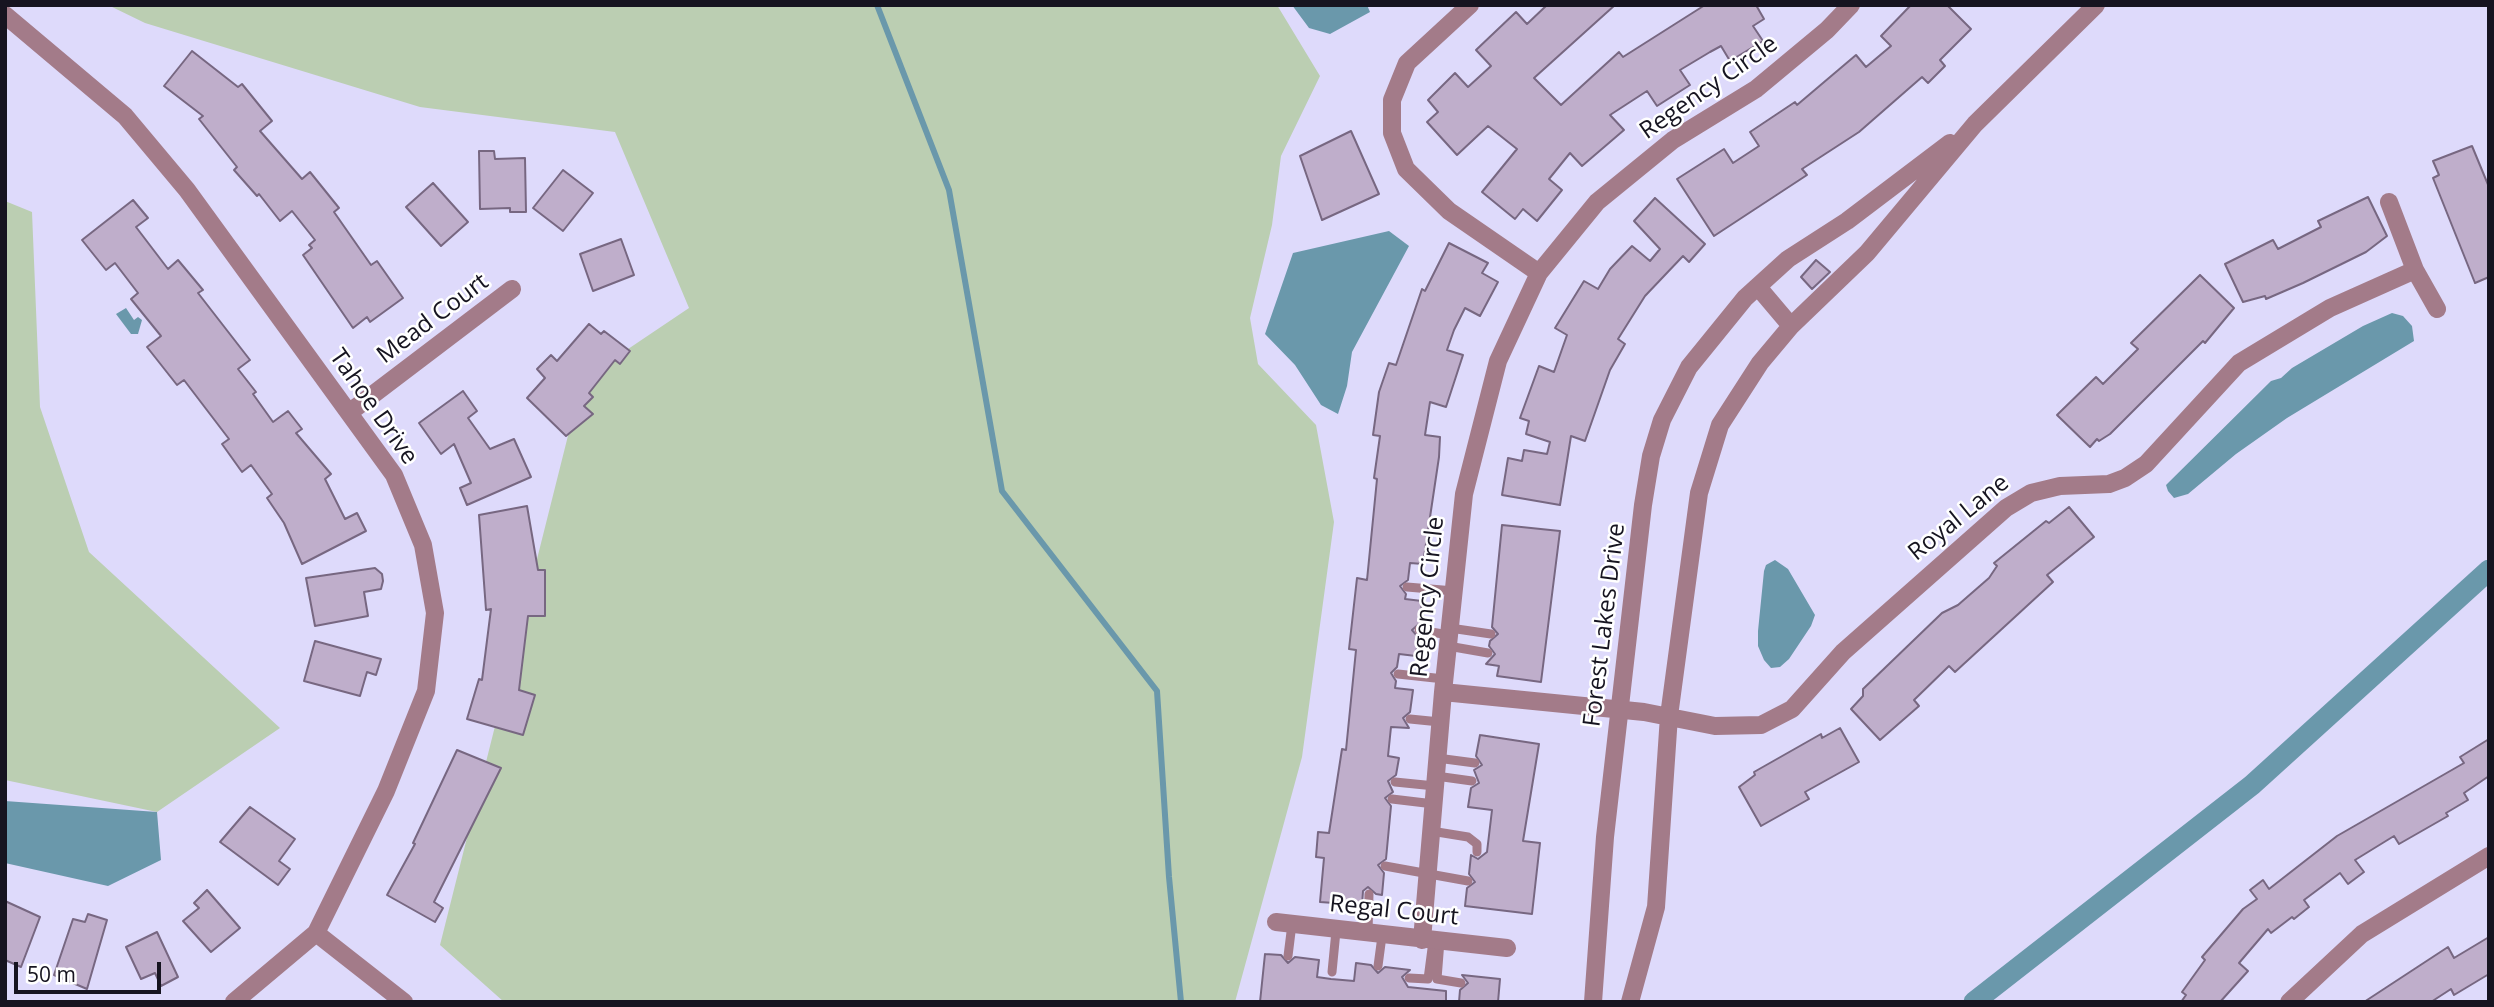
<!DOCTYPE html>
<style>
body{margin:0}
#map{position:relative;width:2494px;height:1007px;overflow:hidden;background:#dedafb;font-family:"Open Sans",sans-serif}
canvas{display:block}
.frame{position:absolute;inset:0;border:7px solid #161420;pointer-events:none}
.scale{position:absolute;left:14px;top:962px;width:147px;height:32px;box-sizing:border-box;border:4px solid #161420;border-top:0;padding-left:9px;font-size:21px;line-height:24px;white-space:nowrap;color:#161420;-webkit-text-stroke:5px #fff;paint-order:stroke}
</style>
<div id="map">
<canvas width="2494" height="1007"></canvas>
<div class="frame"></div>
<div class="scale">50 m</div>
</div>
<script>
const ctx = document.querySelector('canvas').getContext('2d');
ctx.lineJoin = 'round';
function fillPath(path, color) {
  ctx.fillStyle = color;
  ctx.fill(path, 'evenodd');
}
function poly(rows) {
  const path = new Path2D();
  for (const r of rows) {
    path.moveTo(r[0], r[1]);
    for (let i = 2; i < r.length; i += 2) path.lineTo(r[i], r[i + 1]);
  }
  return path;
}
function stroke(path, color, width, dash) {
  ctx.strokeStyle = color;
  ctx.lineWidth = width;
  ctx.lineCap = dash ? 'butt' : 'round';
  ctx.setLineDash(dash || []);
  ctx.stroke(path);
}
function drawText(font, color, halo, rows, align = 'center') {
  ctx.font = font + ' "Open Sans",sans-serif';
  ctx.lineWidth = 5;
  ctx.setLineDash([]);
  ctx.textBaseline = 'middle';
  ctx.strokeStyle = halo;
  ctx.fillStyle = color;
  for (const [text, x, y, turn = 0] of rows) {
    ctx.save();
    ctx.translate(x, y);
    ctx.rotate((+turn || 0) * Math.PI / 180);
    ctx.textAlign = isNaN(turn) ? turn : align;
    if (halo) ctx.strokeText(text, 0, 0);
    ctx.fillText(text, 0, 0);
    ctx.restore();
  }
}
const green = poly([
 [108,5,1277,5,1320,76,1281,156,1272,225,1250,318,1258,364,1316,425,1334,522,1302,757,1235,1002,504,1002,440,945,582,380,689,308,615,132,420,107,145,23],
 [5,201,32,212,40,407,89,552,280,728,157,812,5,780]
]);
const water = poly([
 [1292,5,1367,5,1370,12,1330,34,1309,28],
 [1389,231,1409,246,1352,352,1347,386,1338,414,1321,405,1295,365,1265,334,1293,253],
 [126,308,134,320,138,317,142,320,138,334,131,334,116,314],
 [2392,313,2403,316,2412,326,2414,341,2287,418,2236,454,2188,494,2174,498,2168,491,2166,485,2271,381,2281,378,2292,368,2363,326],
 [1775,560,1788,569,1815,615,1811,626,1789,659,1780,667,1771,668,1764,660,1758,646,1758,631,1764,571,1766,565],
 [5,801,157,812,161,860,108,886,5,863]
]);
const stream = poly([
 [877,5,949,190,1002,491,1157,691,1169,877,1181,1002]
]);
const canal = poly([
 [1974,1002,2252,785,2489,570]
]);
const building = poly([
 [1547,5,1615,5,1534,78,1561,105,1619,52,1623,57,1705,5,1756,5,1764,19,1753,26,1763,41,1730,61,1721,46,1710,52,1680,70,1690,85,1657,106,1647,91,1610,115,1624,130,1582,166,1570,153,1549,179,1562,190,1537,221,1523,209,1515,219,1482,192,1517,149,1488,126,1457,155,1427,122,1438,112,1428,100,1455,73,1468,87,1491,66,1476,50,1516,12,1527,24,1547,5],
 [1911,5,1947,5,1971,29,1940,60,1945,66,1928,83,1922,77,1859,132,1802,169,1807,175,1714,236,1677,179,1724,149,1733,163,1759,146,1750,132,1795,102,1797,105,1856,55,1866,67,1891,46,1881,36,1911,5],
 [192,51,238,87,242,84,272,121,260,131,302,179,310,172,339,208,334,212,371,265,377,261,403,298,370,322,367,317,353,328,303,255,312,248,309,245,315,240,292,211,280,221,259,194,257,196,234,170,237,167,199,119,203,116,164,86,192,51],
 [1351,131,1379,194,1322,220,1300,156,1351,131],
 [2472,146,2489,187,2489,277,2475,283,2433,178,2439,175,2433,161,2472,146],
 [479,151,494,151,495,159,525,158,526,212,510,212,510,208,480,209,479,151],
 [563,170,593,193,563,231,533,208,563,170],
 [433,183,468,222,441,246,406,207,433,183],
 [2368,197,2387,236,2366,252,2303,283,2266,299,2265,296,2243,302,2225,264,2273,240,2278,249,2321,227,2318,221,2368,197],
 [1655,198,1705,244,1689,262,1683,256,1645,296,1618,339,1625,344,1610,370,1585,441,1571,436,1560,505,1502,495,1508,458,1522,461,1524,450,1547,454,1550,442,1526,434,1529,421,1520,418,1539,366,1554,372,1567,335,1555,328,1584,281,1598,289,1610,269,1632,246,1650,261,1660,249,1634,221,1655,198],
 [133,200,148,218,136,227,168,269,178,260,203,290,198,293,250,360,238,369,256,392,253,394,273,422,288,411,302,429,296,433,331,474,325,479,345,519,357,513,366,531,302,564,284,523,267,498,272,494,251,465,242,472,222,444,229,439,184,380,177,385,147,347,161,336,131,299,138,293,115,263,106,270,82,240,133,200],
 [621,239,634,275,593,291,580,254,621,239],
 [1449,243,1488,263,1482,273,1498,282,1480,316,1465,308,1454,330,1447,350,1463,355,1446,407,1430,402,1425,435,1440,437,1439,457,1423,564,1410,563,1408,580,1400,586,1406,594,1405,599,1422,601,1420,623,1412,630,1418,637,1416,656,1399,654,1397,667,1391,673,1396,681,1395,688,1413,690,1410,712,1403,718,1409,728,1391,727,1388,756,1399,758,1396,775,1388,781,1393,792,1385,798,1391,806,1386,859,1378,865,1384,873,1382,895,1376,894,1368,887,1363,891,1362,905,1320,902,1324,858,1316,857,1318,832,1329,833,1342,749,1346,750,1356,650,1349,649,1357,578,1367,580,1377,479,1374,478,1380,436,1373,435,1379,392,1389,363,1396,365,1422,289,1425,291,1449,243],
 [1816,260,1830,272,1812,289,1801,277,1816,260],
 [2200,275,2234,308,2205,343,2203,341,2110,434,2099,441,2097,439,2090,447,2057,415,2096,377,2103,384,2138,349,2131,343,2200,275],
 [589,324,601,334,604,331,630,351,620,364,615,360,589,393,593,397,584,406,593,414,566,436,527,398,545,378,537,369,551,355,557,361,589,324],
 [463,391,477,411,468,418,490,449,514,439,531,477,467,505,460,488,471,483,454,444,441,454,419,423,463,391],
 [527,506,538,570,545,570,545,616,528,616,519,690,535,695,523,735,467,719,479,679,482,680,491,609,486,610,479,515,527,506],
 [2069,507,2094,537,2047,575,2053,582,1955,672,1949,666,1914,700,1919,706,1880,740,1851,709,1863,696,1863,689,1942,613,1958,605,1989,578,1997,566,1994,563,2046,521,2049,523,2069,507],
 [1502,525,1560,531,1541,682,1497,676,1499,666,1486,664,1495,654,1489,646,1490,641,1498,634,1492,627,1502,525],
 [375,568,382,574,383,581,381,589,364,592,368,616,315,626,306,578,375,568],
 [315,641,381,659,376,675,367,672,360,696,304,681,315,641],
 [1840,728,1859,762,1805,792,1809,799,1761,826,1739,787,1755,775,1754,772,1821,734,1822,738,1840,728],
 [1480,735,1539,744,1523,841,1540,843,1532,914,1465,906,1467,888,1475,882,1469,874,1471,855,1478,859,1487,852,1492,810,1468,807,1471,788,1479,783,1474,770,1482,765,1476,756,1480,735],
 [2489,739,2489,776,2464,793,2468,800,2446,813,2448,816,2399,844,2394,836,2355,860,2364,872,2348,884,2340,873,2304,900,2309,907,2294,919,2292,917,2271,933,2268,929,2239,963,2248,971,2220,1002,2181,1002,2186,995,2182,992,2205,960,2202,957,2243,909,2257,899,2250,890,2263,880,2269,889,2337,836,2464,763,2460,757,2489,739],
 [457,750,501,768,434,902,443,908,435,922,387,895,415,844,413,843,457,750],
 [250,807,295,839,279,861,290,869,278,885,220,842,250,807],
 [207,890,240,928,211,952,183,921,199,908,194,903,207,890],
 [5,901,40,917,21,967,5,960,5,901],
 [88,914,107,920,87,989,54,975,73,919,85,922,88,914],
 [157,932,178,977,161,986,155,973,141,979,126,947,157,932],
 [2489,937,2489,974,2454,995,2451,989,2431,1002,2364,1002,2448,947,2454,958,2489,937],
 [1265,954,1281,955,1288,963,1295,957,1319,960,1317,977,1331,979,1354,981,1356,963,1371,965,1378,973,1385,967,1410,970,1402,977,1408,987,1446,991,1446,1002,1260,1002,1265,954],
 [1462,975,1500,979,1498,1002,1459,1002,1460,990,1468,983,1462,975]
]);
const service = poly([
 [1407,587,1454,591],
 [1450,628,1491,634],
 [1419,630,1449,635],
 [1448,646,1488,653],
 [1398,674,1444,679],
 [1410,719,1440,722],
 [1437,758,1475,763],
 [1436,776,1472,781],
 [1395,782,1435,786],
 [1392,799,1434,804],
 [1431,831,1468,837,1477,844,1477,852],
 [1385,866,1468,881],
 [1368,933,1369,894],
 [1440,941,1437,979,1461,983],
 [1288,956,1292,924],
 [1378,966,1382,936],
 [1332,972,1336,931],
 [1409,978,1428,979,1433,941]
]);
const minor = poly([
 [1470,5,1407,63,1392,100,1392,133,1406,169,1449,211,1539,273],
 [5,15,125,116,187,190,394,475,423,545,435,613,426,691,386,791,316,933,234,1002],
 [2389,202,2415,270,2437,309],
 [1758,287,1791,326],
 [350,412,512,289],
 [1443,692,1644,712,1715,726,1761,725,1792,709,1843,652,2006,508,2031,493,2060,486,2109,484,2125,478,2146,464,2239,363,2330,308,2415,270],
 [1276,922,1507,948],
 [316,933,404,1002],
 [1422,940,1443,692,1464,494,1498,361,1539,273,1597,202,1673,140,1756,89,1827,30,1851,5],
 [1593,1002,1605,837,1643,505,1651,456,1662,420,1689,367,1745,298,1788,259,1847,221,1950,143],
 [1630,1002,1656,907,1669,716,1699,493,1720,425,1760,363,1791,326,1867,253,1975,124,2096,5],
 [2289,1002,2362,934,2489,856]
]);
const streetNames = [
 ["Regency Circle",1709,88,-35],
 ["Mead Court",433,319,-37],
 ["Tahoe Drive",373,407,55],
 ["Royal Lane",1959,518,-39],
 ["Regency Circle",1428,597,-84],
 ["Forest Lakes Drive",1605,625,-83],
 ["Regal Court",1394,911,6]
];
fillPath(green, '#bbceb2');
fillPath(water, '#6a98ab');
stroke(stream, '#6a98ab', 6);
stroke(canal, '#6a98ab', 21);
fillPath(building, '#bfaecb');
stroke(building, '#776781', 2);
stroke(service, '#a37b89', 9);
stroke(minor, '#a37b89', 18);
drawText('24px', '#161420', '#fff', streetNames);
</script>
